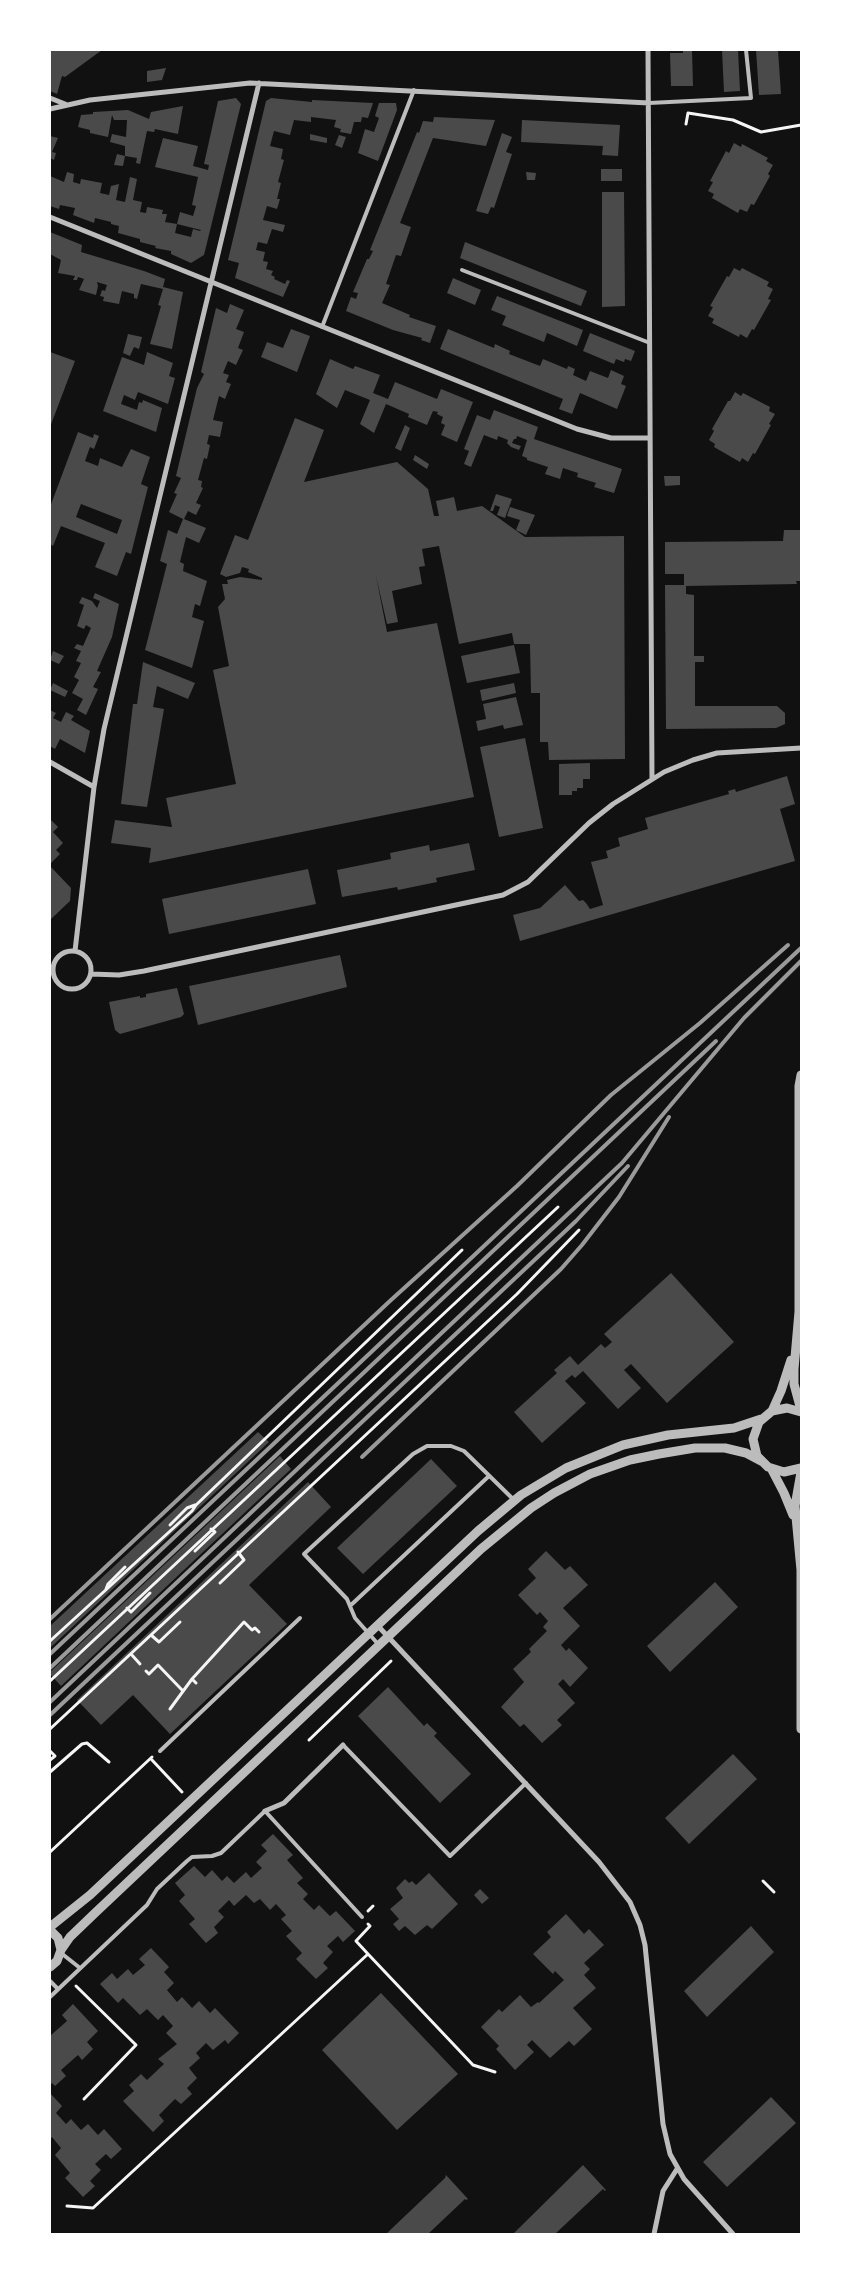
<!DOCTYPE html>
<style>
body{margin:0}
#map{position:relative;width:851px;height:2284px;overflow:hidden;background:#111;font-family:Lato,sans-serif}
canvas{display:block}
.frame{position:absolute;inset:0;border:51px solid #fff;pointer-events:none}
</style>
<div id="map">
<canvas width="851" height="2284"></canvas>
<div class="frame"></div>
</div>
<script>
const ctx = document.querySelector('canvas').getContext('2d');
ctx.lineJoin = 'round';
function fillPath(path, color) {
  ctx.fillStyle = color;
  ctx.fill(path, 'evenodd');
}
function poly(rows) {
  const path = new Path2D();
  for (const r of rows) {
    if (r.length === 3) {
      path.moveTo(r[0] + r[2], r[1]);
      path.arc(r[0], r[1], r[2], 0, 2 * Math.PI);
      continue;
    }
    path.moveTo(r[0], r[1]);
    for (let i = 2; i < r.length; i += 2) path.lineTo(r[i], r[i + 1]);
  }
  return path;
}
function stroke(path, color, width, dash) {
  ctx.strokeStyle = color;
  ctx.lineWidth = width;
  ctx.lineCap = dash ? 'butt' : 'round';
  ctx.setLineDash(dash || []);
  ctx.stroke(path);
}
const building = poly([
 [50,50,102,50,65,77,62,76,57,94,50,91],
 [683,50,692,50,693,86,671,86,670,53,683,53],
 [722,50,738,50,740,91,724,92],
 [756,50,778,50,781,94,759,95],
 [166,68,162,80,147,82,147,71],
 [236,98,241,104,204,255,191,263,171,254,171,251,155,248,156,246,140,242,140,239,118,233,119,226,111,224,111,222,95,218,94,223,73,215,75,208,60,205,59,209,50,206,50,176,64,182,67,172,74,174,73,182,80,184,81,179,102,183,100,193,109,195,111,186,119,184,116,200,125,202,130,177,137,179,133,200,142,202,140,212,146,213,147,207,163,210,162,214,167,214,165,222,177,224,180,212,193,216,196,206,192,205,198,177,155,167,163,138,198,146,193,166,208,170,209,165,204,164,218,101],
 [177,224,201,230,200,231,193,229,191,237,175,233],
 [271,98,312,102,312,100,373,103,368,118,362,117,361,122,354,122,351,134,340,132,341,129,334,127,336,120,311,117,311,122,294,120,290,135,274,131,270,146,283,149,281,159,284,160,278,182,281,183,277,199,280,199,277,209,267,206,263,220,285,225,283,232,272,229,267,244,258,242,256,250,265,252,263,261,268,262,266,269,273,271,271,275,275,277,274,279,285,284,287,280,290,281,283,297,235,278,239,263,228,260,266,101],
 [379,103,396,103,397,110,378,161,358,153,365,129,374,132,379,118,375,116],
 [183,106,178,134,155,129,154,132,147,131,140,164,136,163,137,158,125,156,125,146,110,142,112,134,126,137,127,120,114,120,112,115,108,137,90,133,90,130,78,127,81,115,93,114,93,112,128,110,149,119,151,112],
 [434,117,495,120,486,146,433,138,400,223,411,227,401,256,396,255,386,284,390,285,382,303,410,315,409,317,436,326,430,343,421,340,422,338,393,330,346,311,351,297,356,299,358,293,353,292,367,259,369,259,373,251,370,250,417,132,419,133,423,121,433,122],
 [522,120,620,125,618,156,602,155,603,146,521,142],
 [502,133,512,137,506,152,512,154,494,208,491,207,488,214,476,211],
 [310,134,327,138,327,143,310,140],
 [339,135,346,137,342,148,335,145],
 [50,136,58,138,52,152,56,153,54,160,50,158],
 [734,143,741,147,742,144,768,158,766,161,773,165,768,174,770,176,754,205,751,204,747,212,740,209,738,213,712,198,714,194,708,191,713,182,710,181,726,151,729,153],
 [117,154,125,156,123,166,114,165],
 [601,169,622,169,622,181,601,181],
 [526,172,536,173,535,180,527,180],
 [602,192,624,192,625,306,602,307],
 [50,232,82,245,81,252,144,271,165,279,163,287,183,292,172,349,150,344,161,306,158,305,163,289,141,284,137,299,134,298,134,294,122,291,119,304,103,301,104,297,100,296,102,290,105,291,107,285,97,282,98,286,96,295,79,290,84,279,78,277,77,280,73,280,75,276,58,273,61,260,50,254],
 [465,242,587,291,581,306,460,258],
 [734,268,740,271,742,268,769,282,767,286,773,289,768,299,771,300,754,330,752,329,747,338,740,334,739,337,712,323,714,319,708,316,713,307,710,306,727,276,729,277],
 [453,278,481,290,475,305,447,293],
 [497,296,583,330,577,346,547,333,544,342,502,325,506,316,491,310],
 [230,304,244,310,236,329,244,332,238,348,243,350,236,365,228,361,223,373,229,375,226,382,231,384,225,399,219,396,213,420,223,422,220,437,209,435,207,444,210,445,207,459,204,458,198,480,202,481,201,487,203,488,196,503,201,505,196,515,188,511,184,519,206,528,199,543,186,537,180,562,184,564,183,571,207,581,200,606,195,604,192,617,204,621,192,668,145,650,167,564,160,561,168,530,177,534,183,519,169,512,177,494,174,493,181,478,176,476,197,388,204,374,201,372,216,308,227,313],
 [291,329,310,336,297,372,261,357,267,342,283,348],
 [448,329,494,348,495,344,510,351,509,354,540,366,543,359,567,369,568,366,575,369,573,375,586,381,590,371,608,378,611,370,624,376,621,384,626,386,617,409,580,393,572,414,559,409,563,399,440,349],
 [590,333,635,351,631,361,625,359,624,362,616,359,614,364,583,351],
 [128,334,142,337,139,349,134,347,130,356,123,353],
 [50,352,75,361,50,427],
 [147,352,173,363,169,376,175,378,168,404,138,392,135,400,124,395,121,404,137,410,139,402,142,403,143,400,162,408,156,432,103,411,122,357,144,365],
 [330,359,353,369,355,366,380,375,373,393,388,399,395,382,437,399,441,389,473,402,457,442,441,435,445,425,441,423,443,417,437,414,438,412,433,411,427,425,408,417,409,414,386,404,374,433,360,424,370,400,345,390,337,408,316,394],
 [735,392,741,396,743,393,770,407,769,411,775,414,769,424,771,425,755,454,753,453,748,462,742,458,740,462,714,447,715,444,709,440,714,431,712,429,728,401,730,401],
 [494,410,538,427,534,439,622,469,614,493,594,487,596,483,577,477,578,473,563,468,560,479,545,474,548,467,527,460,527,458,522,456,527,440,517,436,516,439,514,439,512,443,521,446,519,450,511,447,507,443,508,440,498,436,497,440,484,435,471,467,464,464,469,451,464,449,477,415,490,420],
 [295,418,324,430,304,482,397,462,428,489,434,516,439,516,436,501,454,497,457,511,482,506,525,537,624,536,625,759,549,760,548,742,540,742,540,693,531,693,530,644,514,644,512,633,459,644,439,546,422,549,425,566,419,567,422,584,392,591,398,622,387,624,376,576,387,632,437,623,474,797,149,863,151,848,111,843,115,820,172,827,166,798,236,784,213,670,229,666,218,607,225,599,222,584,228,584,227,580,240,577,262,580,262,578,248,572,249,569,242,567,240,573,226,577,220,574,235,535,248,540],
 [405,425,410,428,401,451,395,448],
 [78,432,93,438,94,434,99,436,94,449,90,447,85,461,98,466,100,458,122,467,131,449,150,457,141,484,148,487,131,554,126,552,117,576,95,567,105,543,61,526,53,546,50,544,50,507],
 [81,504,122,520,117,534,76,517],
 [415,455,429,464,427,469,413,460],
 [664,476,680,476,680,485,665,486],
 [496,494,512,499,505,518,497,515,500,507,495,505,493,511,490,511],
 [510,507,535,515,526,535,516,530,520,520,507,516],
 [784,530,801,530,801,581,796,581,797,584,686,586,686,594,694,595,694,656,704,656,704,662,695,662,695,706,777,706,785,713,785,724,776,728,666,729,665,585,684,585,684,574,665,574,665,542,783,541],
 [95,593,119,604,112,637,97,671,101,672,93,687,98,689,86,715,77,710,83,699,72,693,79,680,74,677,81,663,76,661,81,651,74,648,77,644,83,646,91,628,86,625,84,629,77,626,84,605,79,603,82,597,92,601,97,608,100,601,93,598],
 [514,645,520,673,467,683,461,656],
 [53,651,64,656,59,664,50,660],
 [143,662,195,683,188,699,157,686,153,707,164,709,147,807,121,804,133,704,137,704],
 [53,683,68,691,65,697,50,690],
 [514,683,516,693,482,701,480,690],
 [516,697,523,725,504,729,503,725,478,731,476,721,486,719,483,704],
 [50,710,56,713,53,718,61,722,66,712,74,716,71,720,90,731,85,753,60,739,55,749,50,746],
 [525,738,543,828,499,837,480,747],
 [590,763,590,779,583,779,583,788,577,788,577,791,572,791,572,795,559,795,559,764],
 [787,776,795,804,780,809,795,861,520,941,513,915,540,908,565,885,579,901,583,900,586,903,590,909,603,905,591,862,608,858,606,851,620,846,618,838,648,829,645,818,729,794,728,791,735,789,736,792],
 [50,819,58,827,53,832,63,843,56,850,60,854,50,864],
 [469,843,475,870,436,878,437,882,398,890,397,887,342,897,337,870,391,859,390,853,429,845,430,851],
 [50,866,71,888,70,901,50,920],
 [308,869,316,904,169,934,162,899],
 [340,955,347,987,198,1025,189,986],
 [177,988,184,1014,181,1017,120,1034,115,1030,109,1002,140,996,140,998,146,997,146,994],
 [671,1273,734,1342,667,1403,631,1364,624,1370,641,1388,618,1409,583,1371,575,1378,572,1375,565,1381,586,1403,542,1443,514,1412,557,1373,554,1370,570,1356,578,1365,601,1344,605,1348,612,1342,604,1334],
 [258,1432,269,1442,50,1648,50,1626],
 [280,1456,291,1469,61,1686,50,1674,50,1672],
 [431,1459,457,1486,363,1574,337,1548],
 [308,1482,331,1507,249,1585,287,1624,170,1734,133,1695,101,1725,77,1700],
 [546,1551,565,1570,570,1566,588,1585,563,1608,580,1626,561,1645,566,1651,569,1648,588,1668,570,1687,563,1679,558,1684,575,1703,557,1720,562,1725,542,1743,524,1724,520,1727,501,1707,524,1682,513,1669,531,1652,529,1649,547,1631,543,1627,548,1621,540,1612,537,1615,518,1595,536,1578,528,1569],
 [715,1582,738,1607,670,1672,647,1646],
 [388,1687,424,1726,427,1723,437,1733,434,1736,471,1774,440,1803,358,1716],
 [733,1754,757,1779,689,1844,665,1818],
 [273,1834,293,1855,287,1860,303,1878,297,1883,308,1894,303,1899,314,1910,319,1905,330,1916,336,1911,355,1931,343,1942,338,1936,327,1946,333,1952,323,1963,328,1968,316,1979,296,1959,302,1953,286,1936,292,1931,281,1919,286,1915,276,1904,270,1910,260,1899,254,1903,246,1895,234,1906,229,1900,218,1911,224,1917,214,1927,218,1933,206,1943,189,1924,195,1919,179,1901,185,1895,175,1883,194,1866,205,1877,212,1870,222,1881,227,1876,234,1883,246,1872,251,1878,262,1868,256,1862,267,1851,261,1845],
 [429,1873,458,1904,432,1929,427,1925,415,1935,405,1926,399,1931,393,1924,399,1919,390,1909,403,1898,396,1888,405,1879,409,1883,412,1881,416,1885],
 [480,1889,489,1898,482,1904,474,1895],
 [566,1914,584,1934,589,1929,604,1945,584,1963,590,1969,584,1975,596,1988,573,2008,592,2029,574,2046,569,2041,550,2058,532,2040,527,2045,534,2052,515,2070,496,2049,499,2046,481,2027,499,2009,502,2012,520,1995,531,2007,538,2002,539,2003,564,1980,555,1971,553,1974,533,1954,551,1937,547,1932],
 [751,1926,774,1952,707,2017,684,1991],
 [151,1948,169,1967,164,1972,174,1983,167,1990,177,2002,182,1997,192,2008,199,2001,210,2013,215,2008,239,2033,228,2044,225,2040,213,2050,206,2043,196,2053,200,2058,189,2068,197,2078,187,2088,192,2094,181,2104,175,2099,159,2115,164,2121,153,2132,123,2101,134,2091,129,2085,141,2074,147,2080,164,2064,158,2059,177,2044,166,2033,173,2026,163,2015,158,2020,147,2009,140,2015,123,1998,118,2003,100,1984,112,1973,117,1979,128,1969,133,1975,145,1965,139,1959],
 [381,1993,458,2074,397,2130,322,2050],
 [73,2004,98,2031,87,2042,93,2049,82,2060,78,2055,61,2070,66,2076,55,2086,52,2083,50,2085,50,2036,67,2021,62,2015],
 [50,2093,62,2106,56,2113,66,2124,71,2119,81,2130,88,2124,98,2135,104,2129,122,2149,111,2159,106,2154,95,2164,101,2170,90,2181,95,2186,83,2197,65,2178,70,2173,55,2155,61,2148,52,2137,50,2139],
 [771,2097,796,2123,727,2187,703,2162],
 [583,2165,606,2190,605,2191,603,2189,555,2234,513,2234],
 [446,2175,468,2199,466,2200,465,2199,428,2234,386,2234,445,2178]
]);
const path = poly([
 [686,124,688,113,733,120,761,132,801,125],
 [170,1525,187,1508,195,1505],
 [195,1551,215,1532,211,1529],
 [220,1583,244,1560,238,1552],
 [106,1589,108,1584,125,1567],
 [127,1608,131,1612,150,1593],
 [151,1635,159,1642,180,1622],
 [50,1641,192,1511,196,1505,462,1250],
 [131,1654,140,1664],
 [146,1671,149,1674,158,1665,183,1691],
 [192,1679,196,1683],
 [50,1681,558,1207],
 [170,1709,192,1679,244,1622,252,1630,255,1628,259,1632],
 [50,1729,517,1294,579,1230],
 [309,1740,391,1661],
 [50,1751,55,1756,50,1760],
 [152,1760,182,1792],
 [50,1772,82,1744,87,1743,109,1762],
 [50,1852,152,1757],
 [763,1881,774,1892],
 [368,1911,373,1906],
 [368,1954,356,1941,370,1926,368,1924],
 [76,1986,136,2045,84,2099],
 [67,2206,93,2208,368,1954,473,2065,495,2072]
]);
const service = poly([
 [649,103,751,98,746,50],
 [462,270,650,343],
 [322,327,414,90],
 [351,1605,489,1476],
 [378,1644,355,1618,347,1599,304,1554,413,1454,427,1446,451,1446,464,1451,514,1500],
 [343,1745,450,1856,526,1783],
 [160,1751,300,1618],
 [61,1953,80,1968],
 [50,1981,58,1989],
 [50,1997,147,1905,157,1889,187,1861,192,1857,212,1856,221,1853,265,1811,362,1917]
]);
const minor = poly([
 [648,50,652,779],
 [50,98,65,104],
 [50,109,90,100,250,83,649,103],
 [50,217,577,429,611,438,650,438],
 [50,762,94,787],
 [72,970,19],
 [75,951,94,787,104,729,259,83],
 [91,974,119,975,144,971,503,895,528,882,589,823,613,804,664,772,693,760,717,753,801,748],
 [378,1626,599,1862,630,1902,640,1925,645,1945,663,2124,670,2154,684,2179,733,2234],
 [265,1811,284,1803,343,1745],
 [654,2234,663,2191,677,2169]
]);
const tertiary = poly([
 [801,1075,799,1086,799,1312,794,1369,794,1384,801,1410],
 [772,1411,781,1391,791,1360],
 [801,1412,787,1408,772,1411,759,1422,753,1439,757,1456,768,1467,784,1472,801,1468],
 [771,1468,784,1493,793,1515],
 [801,1472,795,1506,801,1570,801,1729],
 [50,1927,90,1895,478,1531,521,1495,566,1468,623,1445,668,1435,734,1428,761,1419],
 [50,1930,58,1938,61,1950],
 [50,1967,57,1961,61,1950,70,1937,95,1913,481,1549,531,1508,554,1493,590,1474,630,1460,659,1454,695,1448,725,1448,746,1453,761,1461]
]);
const rail = poly([
 [362,1457,561,1269,582,1245,619,1197,669,1117],
 [50,1619,391,1300,517,1186,611,1095,700,1023,788,945],
 [50,1654,801,948],
 [50,1668,716,1041],
 [50,1702,622,1163,744,1018,801,961],
 [50,1715,576,1221,628,1166]
]);
fillPath(building, '#4a4a4a');
stroke(path, '#f5f5f5', 3);
stroke(service, '#bcbcbc', 4);
stroke(minor, '#bcbcbc', 5);
stroke(tertiary, '#bcbcbc', 9);
stroke(rail, '#9a9a9a', 4);
</script>
